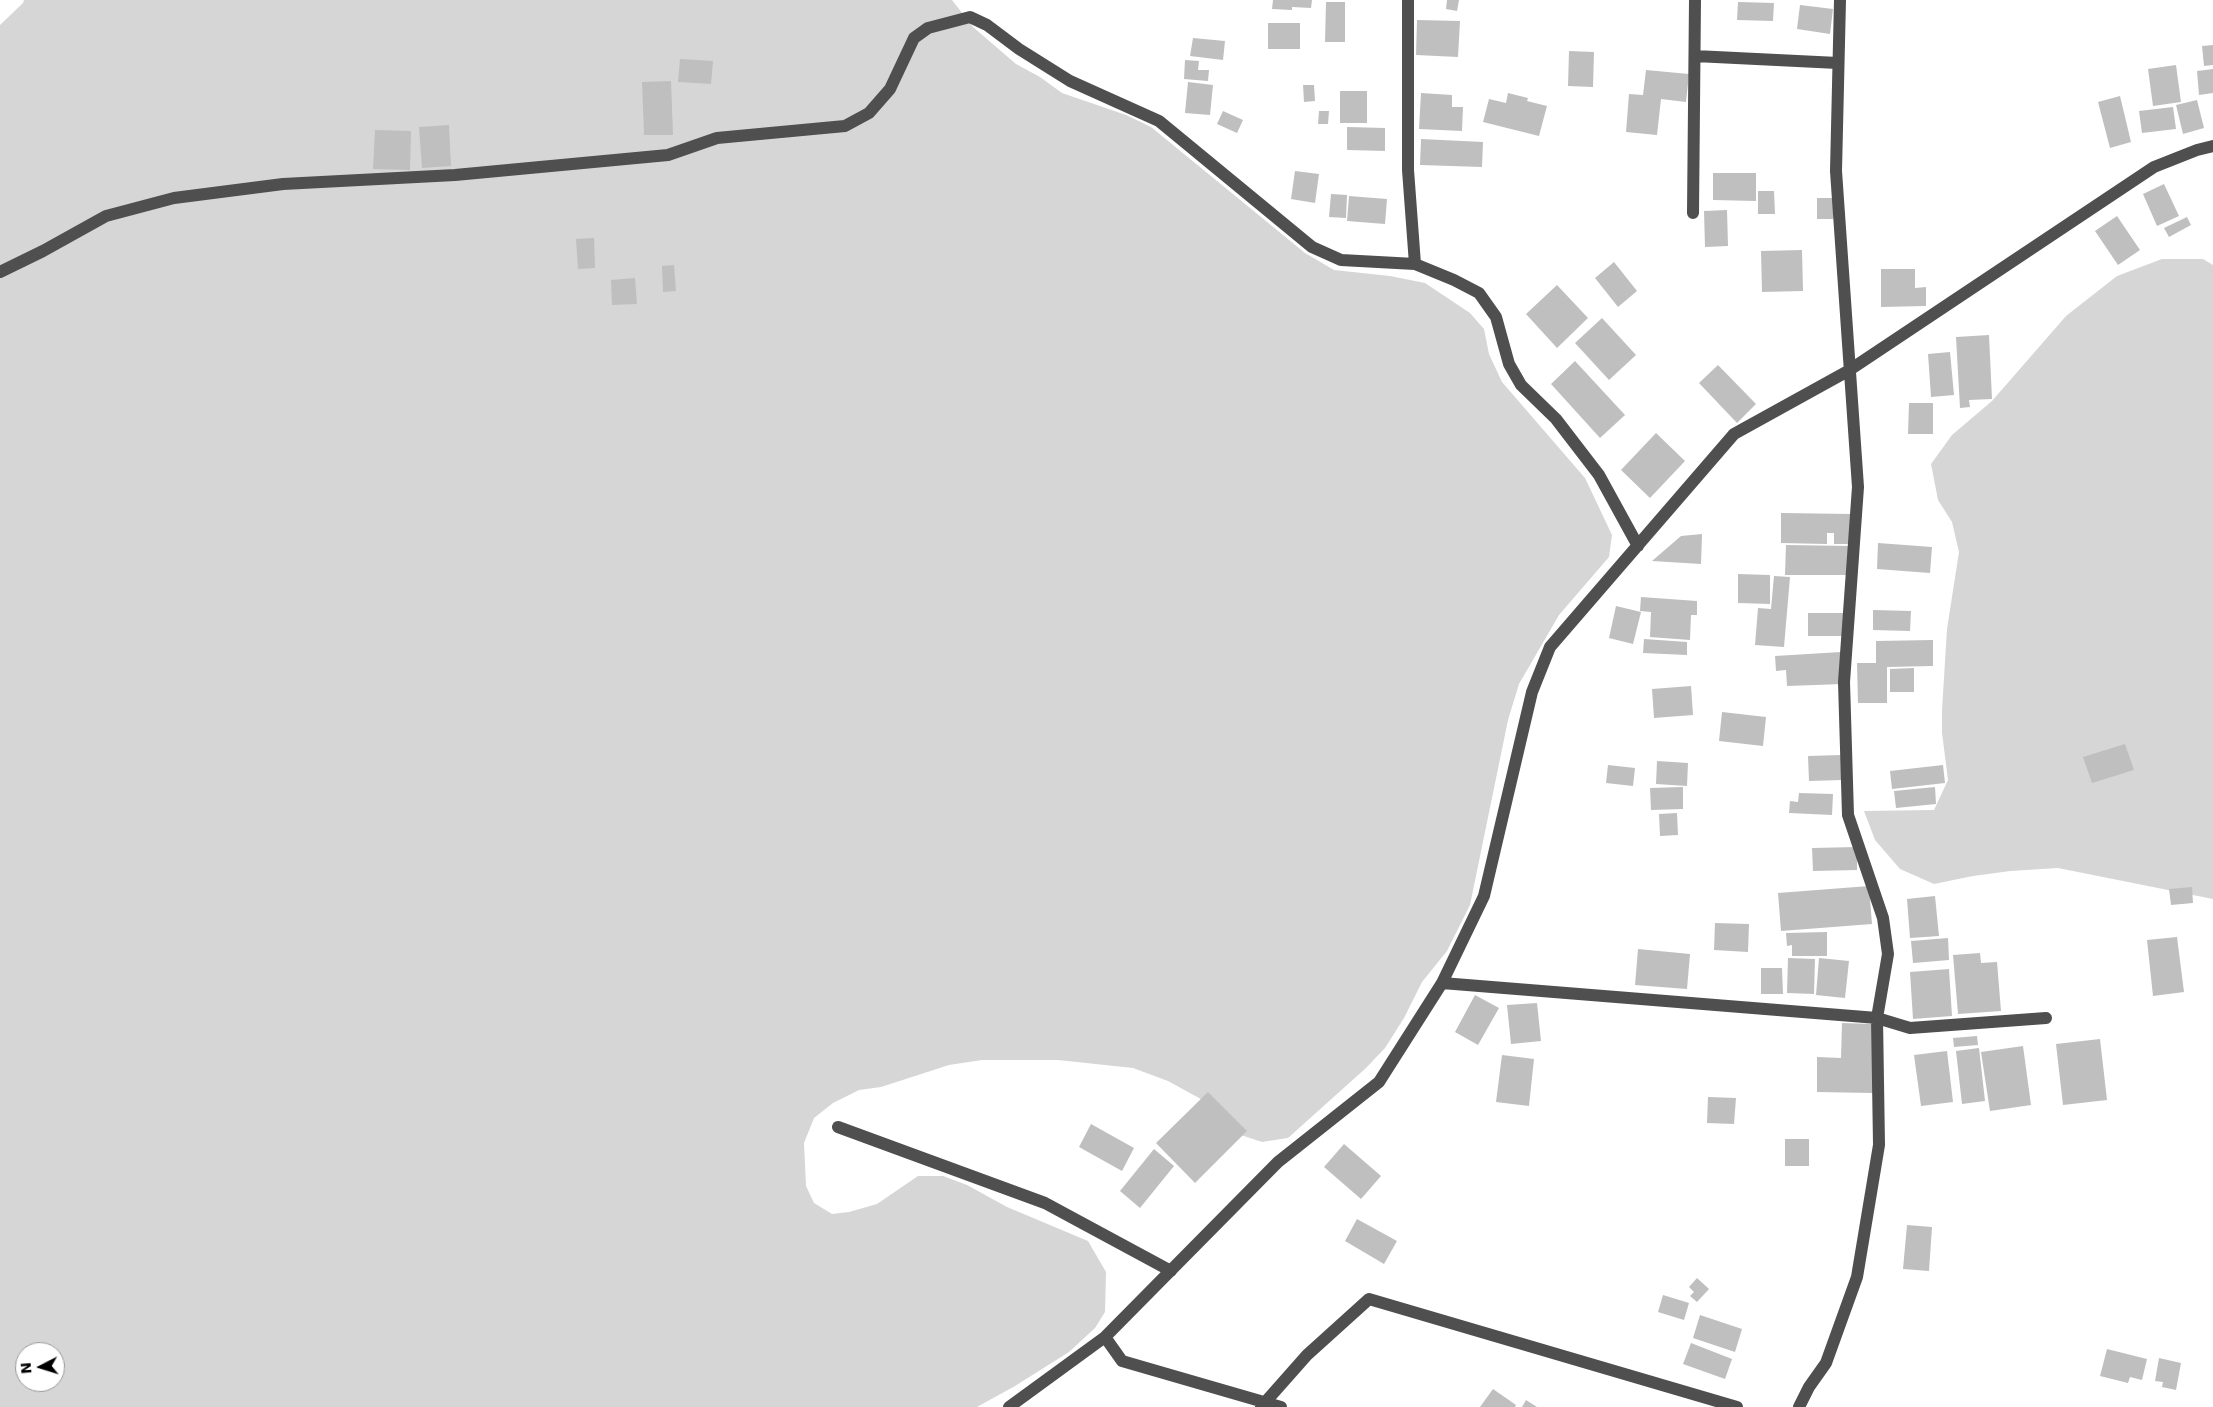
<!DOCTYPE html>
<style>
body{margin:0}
#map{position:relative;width:2213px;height:1407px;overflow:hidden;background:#fff;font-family:"DejaVu Sans",sans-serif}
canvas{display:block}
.north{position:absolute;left:15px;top:1342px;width:50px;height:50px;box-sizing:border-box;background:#fff;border:1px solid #999;border-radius:50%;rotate:265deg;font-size:14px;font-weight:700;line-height:20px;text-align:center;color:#000}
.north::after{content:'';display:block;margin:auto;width:18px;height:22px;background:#000;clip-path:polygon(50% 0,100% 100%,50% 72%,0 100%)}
</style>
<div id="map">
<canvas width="2213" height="1407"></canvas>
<div class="north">N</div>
</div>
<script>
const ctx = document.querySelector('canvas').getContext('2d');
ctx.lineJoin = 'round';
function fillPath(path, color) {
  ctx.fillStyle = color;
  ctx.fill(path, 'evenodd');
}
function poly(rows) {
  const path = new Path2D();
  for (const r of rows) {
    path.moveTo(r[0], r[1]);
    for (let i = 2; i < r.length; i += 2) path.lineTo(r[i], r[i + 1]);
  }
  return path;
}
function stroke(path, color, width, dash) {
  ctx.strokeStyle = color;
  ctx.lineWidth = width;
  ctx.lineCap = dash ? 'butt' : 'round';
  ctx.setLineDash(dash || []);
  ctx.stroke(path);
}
const green = poly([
 [24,0,952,0,973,27,1016,64,1040,77,1062,93,1126,115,1151,127,1305,253,1334,270,1390,276,1425,283,1470,313,1484,329,1489,354,1502,382,1585,478,1612,535,1609,557,1559,615,1519,684,1508,720,1470,905,1447,951,1422,982,1404,1018,1385,1048,1366,1068,1288,1138,1262,1142,1238,1134,1223,1116,1199,1098,1168,1081,1133,1068,1058,1060,982,1060,949,1065,881,1087,859,1090,833,1103,814,1118,804,1143,806,1186,814,1203,832,1214,849,1212,877,1204,918,1176,943,1176,967,1185,1007,1207,1088,1241,1106,1272,1105,1312,1095,1328,1069,1352,1015,1386,977,1407,0,1407,0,25,23,3],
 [25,1352,55,1352,55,1382,25,1382],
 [2162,259,2203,259,2213,265,2213,899,2058,868,2010,871,1973,876,1934,884,1900,869,1875,840,1864,811,1934,810,1948,780,1942,733,1942,710,1947,629,1959,552,1952,522,1938,500,1931,464,1952,435,1992,401,2066,316,2117,276]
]);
const building = poly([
 [1273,0,1312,0,1311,8,1292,7,1292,10,1272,9],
 [1447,0,1459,0,1457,11,1446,9],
 [1326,2,1345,2,1345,42,1325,42],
 [1738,2,1774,3,1773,21,1737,20],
 [1800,5,1833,9,1830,34,1797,29],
 [1417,20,1460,21,1458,57,1416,55],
 [1268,23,1300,23,1300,49,1268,49],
 [1193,38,1225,41,1223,60,1190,56],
 [2213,45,2213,65,2204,66,2202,46],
 [1569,51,1594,52,1593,87,1568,86],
 [680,59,713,61,711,84,678,82],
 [1185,60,1199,61,1198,70,1209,70,1208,81,1184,79],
 [2176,65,2181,102,2153,106,2148,69],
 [2213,69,2213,93,2199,95,2197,71],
 [1646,70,1689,74,1686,102,1661,99,1657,135,1626,132,1629,94,1643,95],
 [671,81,673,135,644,135,642,82],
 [1188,82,1213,85,1210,115,1185,113],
 [1303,85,1314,85,1315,101,1304,102],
 [1340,91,1367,91,1367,123,1340,123],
 [1421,93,1452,95,1452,107,1463,107,1462,131,1419,129],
 [1508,93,1528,98,1527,101,1547,106,1539,136,1483,122,1489,99,1506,103],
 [2120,96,2131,142,2110,148,2098,102],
 [2197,100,2204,128,2183,134,2176,105],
 [2173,107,2176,129,2142,133,2139,111],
 [1223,111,1243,120,1237,133,1217,124],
 [1319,111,1329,111,1328,124,1318,124],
 [449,125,451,166,422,168,419,127],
 [1347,127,1385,128,1385,151,1347,150],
 [375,130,411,131,410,170,373,169],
 [1421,139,1483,142,1482,167,1420,165],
 [1295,171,1319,174,1315,203,1291,199],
 [1713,173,1756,173,1756,201,1713,200],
 [2164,184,2179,216,2157,226,2143,194],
 [1758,191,1774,191,1775,214,1758,214],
 [1331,194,1347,195,1346,218,1329,217],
 [1349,196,1387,199,1385,224,1347,221],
 [1817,198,1833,198,1833,219,1817,219],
 [1727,210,1728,246,1705,247,1704,211],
 [2117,216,2140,250,2118,265,2095,231],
 [2187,217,2191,225,2169,237,2164,228],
 [594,238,595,268,578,269,576,239],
 [1802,250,1803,291,1762,292,1761,251],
 [1614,262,1637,291,1618,307,1595,278],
 [674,265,676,291,663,292,662,266],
 [1881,269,1915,269,1915,288,1926,287,1926,306,1881,307],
 [635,278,637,304,612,305,611,280],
 [1557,285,1588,318,1557,348,1526,314],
 [1602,318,1636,355,1609,380,1575,343],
 [1989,335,1992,399,1969,400,1970,407,1960,408,1956,337],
 [1950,352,1954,395,1931,397,1928,354],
 [1575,361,1625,415,1600,438,1551,384],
 [1718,365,1756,404,1737,423,1699,383],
 [1909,403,1933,403,1933,434,1908,434],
 [1656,433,1685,461,1650,498,1621,470],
 [1781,513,1852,514,1852,544,1834,544,1834,533,1827,533,1827,544,1781,543],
 [1702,534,1701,564,1652,561,1681,536],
 [1878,543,1932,547,1930,573,1877,569],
 [1786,545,1850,546,1850,575,1785,575],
 [1738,574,1770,575,1770,604,1738,603],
 [1774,576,1790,577,1784,647,1755,645,1758,608,1771,609],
 [1641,597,1697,601,1697,615,1691,615,1690,640,1650,637,1651,612,1640,611],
 [1616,606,1641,612,1633,644,1609,638],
 [1873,610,1911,611,1910,631,1873,630],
 [1808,613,1843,613,1843,636,1808,636],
 [1644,639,1687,642,1687,655,1643,653],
 [1933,640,1933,666,1887,667,1887,703,1858,703,1857,663,1876,663,1876,641],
 [1841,652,1843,684,1787,686,1786,670,1776,671,1775,656],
 [1914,668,1914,692,1890,692,1890,669],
 [1691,686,1693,715,1654,718,1652,689],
 [1722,712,1766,717,1763,746,1719,741],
 [2125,744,2134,770,2092,783,2083,757],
 [1841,755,1842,780,1809,781,1808,756],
 [1657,761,1688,763,1687,786,1656,784],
 [1608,765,1635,768,1633,786,1606,783],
 [1943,765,1945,783,1892,789,1890,771],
 [1683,787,1683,809,1651,810,1650,788],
 [1935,787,1936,804,1896,808,1894,791],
 [1799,793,1833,794,1832,815,1789,813,1790,801,1798,802],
 [1677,813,1678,835,1660,836,1659,814],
 [1857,847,1857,870,1813,871,1812,848],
 [1869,886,1872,924,1781,931,1778,893],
 [2192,887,2193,903,2171,905,2169,889],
 [1935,896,1939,936,1910,938,1907,899],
 [1715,923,1749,924,1748,952,1714,950],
 [1827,932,1827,956,1792,956,1792,945,1787,946,1786,933],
 [2177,937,2184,992,2153,996,2147,940],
 [1948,938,1949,960,1913,963,1911,941],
 [1638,949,1690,954,1687,989,1635,985],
 [1980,953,1981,963,1997,962,2001,1011,1958,1014,1953,955],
 [1788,958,1815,959,1814,994,1787,993],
 [1819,958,1849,961,1845,998,1816,995],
 [1761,968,1782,968,1783,994,1761,994],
 [1949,969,1952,1016,1913,1019,1910,972],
 [1475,995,1499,1008,1478,1045,1455,1032],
 [1537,1003,1541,1041,1511,1044,1507,1005],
 [1842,1023,1874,1024,1873,1093,1817,1092,1817,1057,1841,1058],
 [1977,1036,1978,1045,1954,1047,1953,1038],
 [2100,1039,2107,1100,2063,1105,2056,1044],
 [2023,1046,2031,1105,1990,1111,1981,1052],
 [1979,1048,1985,1101,1962,1104,1956,1051],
 [1947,1051,1953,1102,1921,1106,1914,1055],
 [1502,1055,1534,1059,1529,1106,1496,1102],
 [1208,1092,1247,1131,1195,1183,1156,1143],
 [1708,1097,1736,1098,1734,1124,1707,1123],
 [1091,1124,1134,1148,1122,1171,1079,1147],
 [1785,1139,1809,1139,1809,1166,1785,1166],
 [1344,1144,1381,1176,1361,1199,1324,1167],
 [1154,1149,1174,1166,1140,1208,1120,1191],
 [1357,1219,1397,1241,1384,1264,1345,1241],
 [1907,1225,1932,1227,1929,1271,1903,1269],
 [1697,1278,1709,1289,1697,1302,1690,1296,1694,1292,1689,1287],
 [1663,1295,1689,1303,1684,1320,1658,1312],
 [1700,1315,1742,1329,1735,1352,1693,1338],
 [1691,1343,1732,1359,1725,1379,1683,1364],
 [2107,1349,2147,1359,2142,1380,2130,1377,2128,1383,2100,1376],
 [2159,1358,2181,1363,2176,1390,2162,1387,2163,1382,2155,1381],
 [1493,1389,1516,1405,1515,1407,1480,1407],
 [1526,1400,1537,1407,1522,1407]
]);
const minor = poly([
 [1408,0,1408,170,1415,264],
 [1695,56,1838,63],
 [1693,213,1695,0],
 [0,272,43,251,106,216,174,198,283,184,455,175,668,155,717,138,845,126,869,113,890,89,914,38,928,28,970,17,987,25,1019,49,1070,81,1159,121,1312,247,1341,260,1415,264,1454,280,1479,293,1496,317,1509,364,1521,385,1556,419,1599,475,1638,546],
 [1442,983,1877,1018,1910,1028,2046,1018],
 [838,1127,1045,1203,1171,1271],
 [1105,1337,1122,1361,1281,1407],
 [1009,1407,1105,1337,1278,1162,1379,1082,1442,983,1484,896,1532,692,1550,647,1734,434,1848,371,2154,167,2197,150,2213,146],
 [1261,1407,1307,1355,1369,1299,1737,1407],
 [1799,1407,1809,1387,1826,1363,1857,1277,1879,1145,1877,1018,1888,954,1883,918,1848,815,1844,682,1858,487,1836,171,1840,0]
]);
fillPath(green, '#d6d6d6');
fillPath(building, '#bfbfbf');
stroke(minor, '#4f4f4f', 12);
</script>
